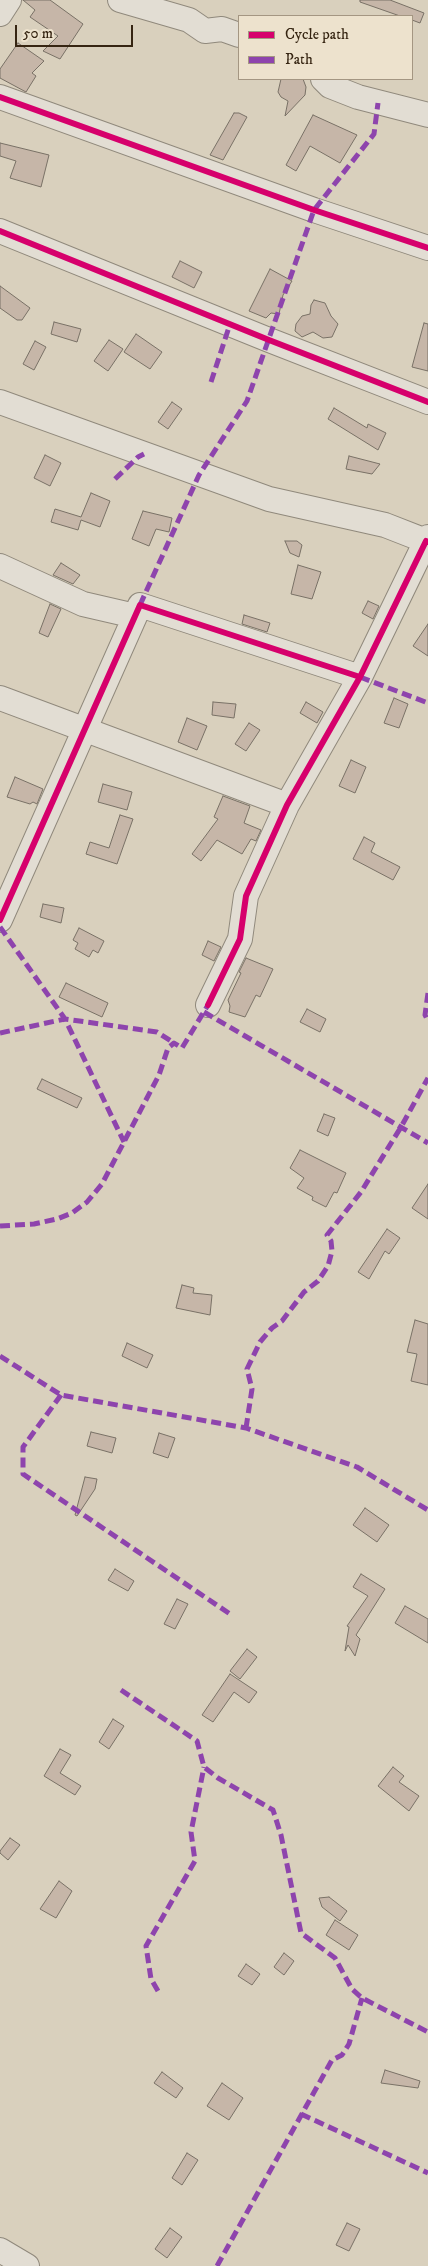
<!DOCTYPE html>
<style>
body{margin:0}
#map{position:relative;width:428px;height:2266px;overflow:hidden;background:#d9d0bd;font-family:"IM FELL DW Pica",serif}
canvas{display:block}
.legend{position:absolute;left:238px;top:15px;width:175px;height:65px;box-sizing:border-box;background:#ede2cd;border:1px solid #a49682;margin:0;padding:6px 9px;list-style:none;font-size:15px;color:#362512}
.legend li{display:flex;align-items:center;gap:10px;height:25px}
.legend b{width:25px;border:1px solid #a49682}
.scale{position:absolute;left:15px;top:25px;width:118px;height:22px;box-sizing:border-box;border:2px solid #362512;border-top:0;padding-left:6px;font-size:15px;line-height:18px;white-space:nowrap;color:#362512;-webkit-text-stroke:4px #ede2cd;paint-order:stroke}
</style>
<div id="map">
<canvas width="428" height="2266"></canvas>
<ul class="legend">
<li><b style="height:6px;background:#d6006c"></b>Cycle path</li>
<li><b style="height:6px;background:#8e44ad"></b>Path</li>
</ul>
<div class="scale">50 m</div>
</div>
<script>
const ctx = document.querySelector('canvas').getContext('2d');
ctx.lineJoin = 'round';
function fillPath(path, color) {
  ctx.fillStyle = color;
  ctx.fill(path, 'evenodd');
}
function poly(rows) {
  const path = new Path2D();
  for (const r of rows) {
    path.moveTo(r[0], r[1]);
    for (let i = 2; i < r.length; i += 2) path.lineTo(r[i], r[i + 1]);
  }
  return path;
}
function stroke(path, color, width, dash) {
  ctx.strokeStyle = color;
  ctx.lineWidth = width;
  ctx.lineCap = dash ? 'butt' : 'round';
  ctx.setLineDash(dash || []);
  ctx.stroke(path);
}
const building = poly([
 [23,0,50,0,83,24,60,59,43,51,58,36,30,17,35,10,23,0],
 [360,0,390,0,424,13,420,23,412,20,412,16,400,16,360,2,360,0],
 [18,43,44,61,32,73,36,76,26,92,0,78,0,69,18,43],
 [281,79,303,79,306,87,305,95,285,116,288,101,281,97,278,92,281,79],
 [234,113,239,113,247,117,223,160,210,155,234,113],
 [313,115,357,135,340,163,310,146,296,171,286,165,313,115],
 [0,143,49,155,41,187,10,178,16,161,0,156,0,143],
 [180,261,202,272,194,288,172,277,180,261],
 [270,269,292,281,283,295,279,314,271,313,266,318,249,311,270,269],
 [0,286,30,308,22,320,17,320,0,308,0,286],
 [314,300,325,303,331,316,338,324,332,337,323,338,313,332,302,337,295,331,296,324,302,316,310,314,311,305,314,300],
 [54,322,81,329,77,342,51,334,54,322],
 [424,323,428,324,428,371,412,367,424,323],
 [136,334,162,352,150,369,124,352,136,334],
 [109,340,123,349,108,371,94,361,109,340],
 [35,341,46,347,34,370,23,364,35,341],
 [172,402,182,409,168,429,158,422,172,402],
 [334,408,367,428,368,424,386,433,378,450,328,419,334,408],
 [45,455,61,463,50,486,34,478,45,455],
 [349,456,380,464,372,474,346,469,349,456],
 [91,493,110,501,100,527,81,520,78,530,51,522,55,509,81,517,91,493],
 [143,511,172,518,169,532,156,529,149,546,132,539,143,511],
 [285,541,297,541,302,545,299,557,290,553,285,541],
 [61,563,80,575,73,584,53,575,61,563],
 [298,565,321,572,312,599,291,594,298,565],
 [368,601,379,606,373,619,362,613,368,601],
 [50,604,61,609,48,637,39,633,50,604],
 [244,615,270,623,267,632,242,624,244,615],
 [428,624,428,656,413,646,428,624],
 [394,698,408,704,399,728,384,723,394,698],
 [213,702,236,704,234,718,212,715,213,702],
 [306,702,323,712,317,723,300,713,306,702],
 [187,718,207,726,197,750,178,742,187,718],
 [249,723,260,730,246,751,235,744,249,723],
 [351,760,366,767,355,793,339,786,351,760],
 [15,777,43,789,37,804,33,802,30,804,7,797,15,777],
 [103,784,132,792,127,810,98,802,103,784],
 [223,796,250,806,244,823,261,830,256,841,251,839,242,854,217,840,201,861,192,854,218,819,214,817,223,796],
 [120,815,133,819,117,864,86,854,90,842,109,848,120,815],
 [364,837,375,843,371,852,400,867,393,880,353,859,364,837],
 [43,904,64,908,61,923,40,917,43,904],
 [79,928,104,941,98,953,93,950,89,957,75,949,78,943,73,940,79,928],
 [208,941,221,947,214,961,202,955,208,941],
 [246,958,273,969,260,997,256,995,245,1017,229,1012,230,1006,228,1000,241,973,239,972,246,958],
 [66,983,108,1003,102,1017,59,997,66,983],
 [307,1009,326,1019,320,1032,300,1022,307,1009],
 [42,1079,82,1098,77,1108,37,1089,42,1079],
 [324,1114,335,1118,328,1136,317,1131,324,1114],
 [300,1150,346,1173,337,1193,334,1192,326,1207,312,1200,313,1197,297,1188,304,1178,290,1168,300,1150],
 [428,1184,428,1219,412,1208,428,1184],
 [387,1229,400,1238,389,1254,385,1251,369,1279,358,1272,387,1229],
 [182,1285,194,1288,193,1293,212,1295,210,1315,176,1308,182,1285],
 [415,1320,428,1324,428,1385,411,1381,417,1354,407,1352,415,1320],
 [127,1343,153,1355,147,1368,122,1356,127,1343],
 [91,1432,116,1438,112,1453,87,1446,91,1432],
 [159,1433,175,1438,168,1458,153,1453,159,1433],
 [85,1477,97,1479,95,1489,77,1516,75,1515,85,1477],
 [365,1508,389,1525,377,1542,353,1525,365,1508],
 [115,1569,134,1581,128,1591,108,1580,115,1569],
 [361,1574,385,1589,356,1635,360,1639,355,1656,348,1645,345,1651,349,1627,347,1626,368,1596,353,1587,361,1574],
 [177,1599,188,1604,175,1629,164,1624,177,1599],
 [405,1606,428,1619,428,1643,395,1623,405,1606],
 [247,1649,257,1657,240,1679,230,1671,247,1649],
 [230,1674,257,1692,249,1703,234,1692,213,1722,202,1715,230,1674],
 [113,1719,124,1726,109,1749,99,1742,113,1719],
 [60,1749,71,1755,60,1773,81,1786,75,1795,44,1776,60,1749],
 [393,1767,404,1776,399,1782,419,1796,409,1811,378,1786,393,1767],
 [10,1838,20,1845,8,1860,0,1853,0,1851,10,1838],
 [59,1881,72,1891,56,1918,40,1909,59,1881],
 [329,1897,347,1911,340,1921,322,1907,319,1898,329,1897],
 [335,1920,358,1935,349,1950,326,1935,335,1920],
 [284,1953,294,1961,284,1975,274,1967,284,1953],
 [246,1964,260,1974,252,1985,238,1976,246,1964],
 [385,2070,420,2081,418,2088,381,2083,385,2070],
 [162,2072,183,2088,176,2098,154,2083,162,2072],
 [222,2083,243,2098,229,2120,207,2106,222,2083],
 [187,2153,198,2160,182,2185,172,2178,187,2153],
 [347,2223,360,2229,349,2251,336,2245,347,2223],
 [170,2228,182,2237,167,2258,155,2249,170,2228]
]);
const minor = poly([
 [120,0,189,20,205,31,222,29,239,35],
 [0,14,9,0],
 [323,79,330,86,358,97,428,115],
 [0,97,314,210,428,248],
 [0,231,269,340,428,402],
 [0,402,269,499,385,525,426,541,428,537],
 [0,566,83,604,135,616],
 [0,698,287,805],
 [0,920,140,605,360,677],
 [208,1005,240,939,246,896,287,805,360,677,426,541,428,542],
 [0,2250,27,2266]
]);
const quiet = poly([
 [211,382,230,324],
 [115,479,138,457,144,454],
 [140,605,199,475,247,401,314,210,374,134,378,103],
 [360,677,428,703],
 [0,927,65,1019,124,1142],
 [428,993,425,1015,428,1021],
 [204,1012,428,1143],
 [0,1033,65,1019,157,1032,174,1043],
 [0,1226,34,1224,57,1219,72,1213,87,1202,102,1184,159,1075,168,1048,174,1043,182,1048,208,1005],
 [0,1356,61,1395,246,1428,357,1467,428,1510],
 [61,1395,23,1447,23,1474,233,1616],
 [246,1428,252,1389,247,1369,260,1342,272,1328,282,1321,304,1292,318,1281,328,1266,332,1251,331,1241,327,1235,361,1192,401,1127,428,1078],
 [121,1690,197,1741,204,1767,218,1778,273,1810,281,1835,301,1933,335,1958,352,1989,362,1998,428,2032],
 [158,1991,151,1979,146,1946,195,1861,191,1832,204,1767],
 [301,2114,428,2173],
 [217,2266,332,2060,342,2055,349,2044,362,1998]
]);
const cycleway = poly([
 [0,97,314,210,428,248],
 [0,231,269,340,428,402],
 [0,920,140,605,360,677],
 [208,1005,240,939,246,896,287,805,360,677,426,541,428,542]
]);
fillPath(building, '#c6b6a8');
stroke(building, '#797166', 1);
stroke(minor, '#90897c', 26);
stroke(minor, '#e2ddd3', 24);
stroke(quiet, '#8e44ad', 5, [10, 5]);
stroke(cycleway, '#d6006c', 6);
</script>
